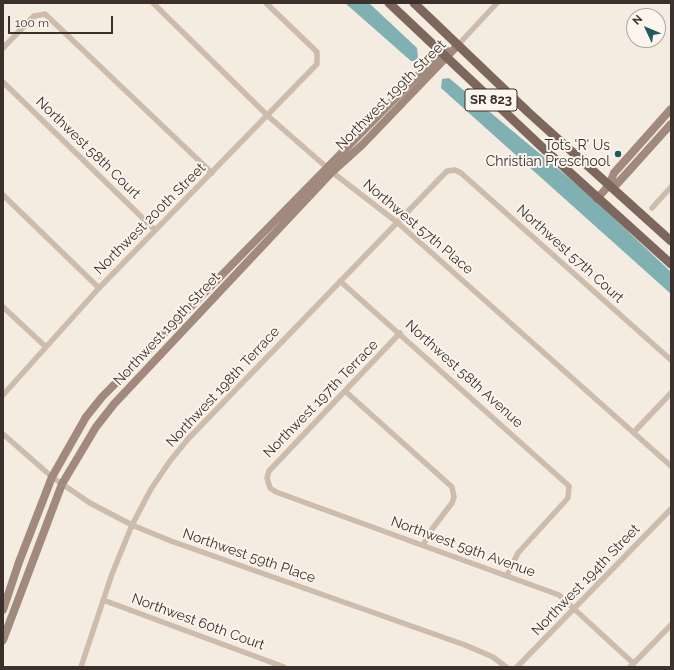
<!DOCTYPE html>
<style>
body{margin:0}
#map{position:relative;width:674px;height:670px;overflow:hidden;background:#f4ebe1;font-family:Raleway,sans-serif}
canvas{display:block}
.frame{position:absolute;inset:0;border:4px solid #3b302b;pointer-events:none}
.north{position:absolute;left:626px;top:8px;width:40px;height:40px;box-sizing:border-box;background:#fbf5ee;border:1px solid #aea6a0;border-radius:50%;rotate:314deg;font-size:11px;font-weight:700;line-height:16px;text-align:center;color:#3b302b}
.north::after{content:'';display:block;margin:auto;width:14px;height:18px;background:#1f5a5e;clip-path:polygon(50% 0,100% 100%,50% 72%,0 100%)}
.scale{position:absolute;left:8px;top:16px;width:105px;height:18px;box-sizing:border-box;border:2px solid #3b302b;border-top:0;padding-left:5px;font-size:12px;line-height:14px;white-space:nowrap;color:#3b302b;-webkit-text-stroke:3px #fbf5ee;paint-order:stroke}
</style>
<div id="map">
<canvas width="674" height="670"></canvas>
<div class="frame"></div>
<div class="north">N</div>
<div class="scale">100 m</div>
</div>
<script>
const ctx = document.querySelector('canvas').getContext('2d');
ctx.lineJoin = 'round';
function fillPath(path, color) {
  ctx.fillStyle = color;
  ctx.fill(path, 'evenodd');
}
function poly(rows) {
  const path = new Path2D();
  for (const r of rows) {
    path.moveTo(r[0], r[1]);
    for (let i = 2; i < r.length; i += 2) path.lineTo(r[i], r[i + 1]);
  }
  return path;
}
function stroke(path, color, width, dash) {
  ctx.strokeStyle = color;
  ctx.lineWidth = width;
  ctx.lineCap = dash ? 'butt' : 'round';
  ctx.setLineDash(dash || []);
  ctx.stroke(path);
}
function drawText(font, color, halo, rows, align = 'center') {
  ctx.font = font + ' Raleway,sans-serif';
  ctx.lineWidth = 4;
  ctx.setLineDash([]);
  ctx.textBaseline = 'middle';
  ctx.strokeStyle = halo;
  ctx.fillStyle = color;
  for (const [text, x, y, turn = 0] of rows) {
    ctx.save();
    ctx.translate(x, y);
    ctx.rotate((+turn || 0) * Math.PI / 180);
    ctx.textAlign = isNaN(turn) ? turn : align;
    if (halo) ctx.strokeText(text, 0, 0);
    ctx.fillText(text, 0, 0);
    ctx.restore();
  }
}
const water = poly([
 [345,3,369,3,417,48,418,58,414,61,411,61],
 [449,78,587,193,671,272,671,294,441,88,442,79]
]);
const street = poly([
 [153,3,268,116,332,172,398,223,671,466],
 [458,45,497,3],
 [3,48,34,16,45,14,212,173],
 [3,82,155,230],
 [3,195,99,288],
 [652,208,671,187],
 [340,281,569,486,568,498,518,553,507,575],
 [3,307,46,347],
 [400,333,269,471,267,478,270,488,276,492,559,595,633,663],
 [345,391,452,487,454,497,452,503,432,529,423,545],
 [3,395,99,288,317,64,317,52,266,3],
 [634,432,671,393],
 [3,434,52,477,90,503,132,525,171,541,465,645,493,657,506,667],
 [103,600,284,667],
 [81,667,112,574,132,525,151,489,170,461,188,439,447,171,455,170,461,173,671,360],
 [517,667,671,509],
 [630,667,671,625]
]);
const secondary = poly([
 [609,185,617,184,671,124],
 [597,199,609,185,614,173,671,109],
 [3,610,19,562,52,477,86,417,102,397,425,68,447,51],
 [3,640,62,484,96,427,114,404,332,172,362,145,458,45]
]);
const primary = poly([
 [389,3,544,149,671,264],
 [414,3,528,112,671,241]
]);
const markers = [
 [618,154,4,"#1f5a5e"]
];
const shields = [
 [491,100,52]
];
const shieldNames = [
 ["SR 823",491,100]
];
const streetNames = [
 ["Northwest 199th Street",391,95,-45],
 ["Northwest 58th Court",88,148,44],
 ["Northwest 200th Street",150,219,-45],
 ["Northwest 57th Place",418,227,40],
 ["Northwest 57th Court",570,254,42],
 ["Northwest 199th Street",167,329,-47],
 ["Northwest 58th Avenue",464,374,42],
 ["Northwest 198th Terrace",223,387,-47],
 ["Northwest 197th Terrace",321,399,-46],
 ["Northwest 59th Avenue",463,547,20],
 ["Northwest 59th Place",249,556,19],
 ["Northwest 194th Street",586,580,-46],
 ["Northwest 60th Court",198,622,20]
];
const poiNames = [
 ["Tots 'R' Us",610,146],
 ["Christian Preschool",610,162]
];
fillPath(water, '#7fb0b2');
stroke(street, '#cdbbac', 5.5);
stroke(secondary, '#a18a7d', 8);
stroke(primary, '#7d675c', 9);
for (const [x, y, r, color] of markers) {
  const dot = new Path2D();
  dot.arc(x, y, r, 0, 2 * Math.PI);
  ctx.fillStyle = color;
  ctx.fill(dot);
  stroke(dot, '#fbf5ee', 1.5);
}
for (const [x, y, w] of shields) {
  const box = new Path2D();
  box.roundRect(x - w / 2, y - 11, w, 22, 3);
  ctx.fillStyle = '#fbf5ee';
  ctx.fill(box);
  stroke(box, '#3b302b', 1);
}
drawText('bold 13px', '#3b302b', null, shieldNames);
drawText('14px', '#3b302b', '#fbf5ee', streetNames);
drawText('14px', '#3b302b', '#fbf5ee', poiNames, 'right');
</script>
